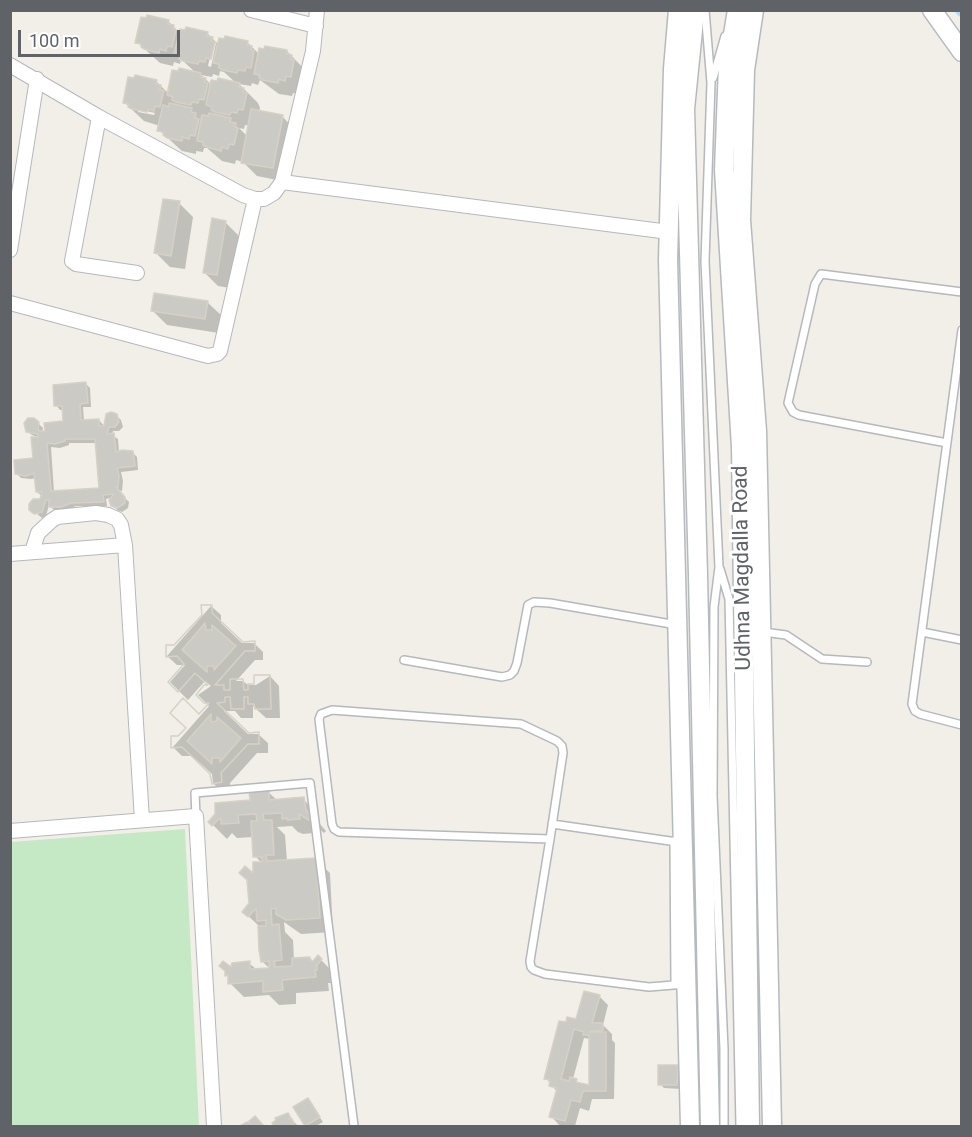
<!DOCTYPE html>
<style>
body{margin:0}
#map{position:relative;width:972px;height:1137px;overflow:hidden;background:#f1efe8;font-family:Roboto,sans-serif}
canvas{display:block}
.frame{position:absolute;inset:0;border:12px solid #5f6368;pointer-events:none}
.scale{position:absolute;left:18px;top:30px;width:162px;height:27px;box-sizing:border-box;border:3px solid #5f6368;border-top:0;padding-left:8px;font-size:18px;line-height:21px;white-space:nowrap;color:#5f6368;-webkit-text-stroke:4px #fff;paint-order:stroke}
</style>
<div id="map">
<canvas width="972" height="1137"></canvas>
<div class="frame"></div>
<div class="scale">100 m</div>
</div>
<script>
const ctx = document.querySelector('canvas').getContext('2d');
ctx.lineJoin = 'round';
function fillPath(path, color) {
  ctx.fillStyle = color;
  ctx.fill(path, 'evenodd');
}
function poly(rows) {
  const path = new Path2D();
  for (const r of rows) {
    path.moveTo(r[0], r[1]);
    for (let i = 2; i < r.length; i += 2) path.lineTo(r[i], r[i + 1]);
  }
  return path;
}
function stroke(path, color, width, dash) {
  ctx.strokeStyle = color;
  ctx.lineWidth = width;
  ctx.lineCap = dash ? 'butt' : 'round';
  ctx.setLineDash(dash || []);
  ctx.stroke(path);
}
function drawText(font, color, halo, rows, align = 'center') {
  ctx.font = font + ' Roboto,sans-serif';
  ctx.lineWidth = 6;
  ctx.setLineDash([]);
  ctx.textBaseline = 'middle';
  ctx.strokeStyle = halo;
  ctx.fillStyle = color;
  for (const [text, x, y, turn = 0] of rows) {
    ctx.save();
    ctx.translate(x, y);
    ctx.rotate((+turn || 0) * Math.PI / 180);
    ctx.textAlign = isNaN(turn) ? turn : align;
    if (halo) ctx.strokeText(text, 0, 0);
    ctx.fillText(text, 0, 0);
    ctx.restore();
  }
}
const green = poly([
 [185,829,199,1126,11,1126,11,842]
]);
const shadow = poly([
 [168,21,180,33,207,33,219,45,247,42,259,54,287,51,305,70,299,94,293,93,292,96,279,94,260,80,258,85,252,83,251,86,239,84,258,103,260,108,259,112,282,116,296,131,287,182,257,176,243,162,236,160,235,164,222,161,207,148,204,148,203,152,196,151,196,154,182,151,159,130,160,126,144,121,124,102,156,81,169,94,196,73,181,59,180,64,174,62,173,66,160,63,137,42],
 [213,43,216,43,211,67,208,66],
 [220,71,224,72,237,84,218,83,212,85,201,75,212,77,213,74,219,76],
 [138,109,155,113,154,115,138,112],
 [245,125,250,126,248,137,239,128,244,129],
 [179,203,193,217,185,269,170,267,156,253],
 [225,222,239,236,230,288,218,286,204,272],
 [207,302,222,316,219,333,167,325,153,311],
 [86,384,90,388,91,407,83,407,84,421,99,420,105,427,116,415,121,420,123,427,119,431,113,431,112,435,118,439,119,452,133,453,137,457,138,470,121,472,123,481,122,491,117,490,129,502,128,508,122,512,117,510,110,498,106,499,107,506,76,506,66,511,55,511,49,505,46,516,42,518,31,509,43,497,37,492,36,478,31,479,21,478,17,474,34,459,40,438,32,435,27,431,38,423,43,428,42,432,65,422,64,410,60,410,56,405],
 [69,443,97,443,100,489,54,492,51,447,60,448,69,445],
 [211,606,221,615,221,623,242,643,254,643,263,652,263,660,255,660,236,681,243,681,248,685,256,685,270,676,279,686,280,718,266,718,253,706,253,718,241,718,235,711,224,711,248,734,258,734,268,743,268,753,257,753,230,783,231,791,222,792,213,783,212,774,192,756,182,756,173,747,209,706,198,695,211,686,205,681,188,700,170,682,185,665,177,665,167,656],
 [268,792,277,800,303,799,317,813,320,824,326,831,324,833,317,827,313,833,303,834,298,832,292,826,277,827,285,835,287,861,315,859,330,873,333,932,301,934,284,922,285,932,293,940,294,960,310,958,314,962,318,957,335,974,330,979,331,983,328,983,329,991,296,993,296,1004,279,1005,269,995,244,997,230,983,229,978,227,975,232,969,249,963,257,970,270,969,262,961,260,927,244,912,250,904,255,877,262,863,255,856,253,837,237,838,232,833,227,839,210,822],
 [599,996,608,1005,603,1025,612,1034,612,1040,615,1043,614,1099,592,1099,589,1111,580,1108,575,1126,560,1126,551,1116,558,1093,546,1078,567,1024,577,1021],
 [584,1038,590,1039,590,1087,581,1085,573,1079],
 [677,1067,681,1071,681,1089,664,1088,660,1084],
 [308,1100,323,1122,316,1126,308,1126,296,1107],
 [287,1114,298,1126,276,1126,274,1123]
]);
const canal = poly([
 [961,10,962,11]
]);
const building = poly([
 [147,15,169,20,168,24,174,25,173,29,176,30,172,47,167,46,166,51,160,49,159,53,144,49,141,47,141,44,135,43,141,17,146,18,147,15],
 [186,27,208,32,207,36,213,37,211,41,215,42,211,59,206,58,205,62,199,61,198,64,183,61,179,59,180,56,174,54,180,29,185,30,186,27],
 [225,36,248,41,247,45,252,46,251,50,254,51,251,68,246,67,245,71,238,70,237,73,223,70,219,68,219,64,213,63,219,38,224,39,225,36],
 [265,46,287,50,287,54,292,55,291,59,294,60,291,77,286,76,285,81,279,79,278,83,263,80,259,78,260,75,254,74,259,48,264,49,265,46],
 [179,68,201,73,200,77,206,78,205,82,208,83,204,100,199,99,198,103,192,102,191,105,176,102,172,100,173,97,167,95,172,70,178,71,179,68],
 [135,75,157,80,156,84,161,85,160,90,164,90,160,107,155,106,154,111,148,109,147,112,132,109,128,107,129,104,123,103,128,77,134,78,135,75],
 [218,78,240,83,239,87,244,88,243,92,247,93,243,110,238,109,237,113,231,112,230,115,215,112,211,110,212,107,206,105,211,80,217,81,218,78],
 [169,103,192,108,191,112,196,113,195,118,199,119,195,136,190,135,189,139,182,137,182,141,167,138,163,135,164,132,157,131,163,105,169,107,169,103],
 [251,109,283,115,273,168,241,163,251,109],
 [209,113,231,118,230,122,236,123,235,127,238,128,234,145,229,144,228,149,222,147,221,151,207,147,203,145,203,142,197,141,202,115,208,116,209,113],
 [163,199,180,201,171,256,154,253,163,199],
 [212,218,226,221,217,275,203,273,212,218],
 [154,293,208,301,205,319,151,311,154,293],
 [86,382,88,403,80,404,81,420,99,419,99,426,104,426,106,414,111,412,117,414,119,422,115,427,109,427,107,434,114,433,116,452,122,450,133,451,135,466,117,468,119,476,118,487,116,487,125,497,125,503,117,508,111,506,109,500,114,494,103,495,104,502,71,503,61,507,49,507,49,500,46,500,42,512,34,514,29,510,29,504,33,499,40,499,42,492,36,492,34,473,26,476,15,474,14,460,33,458,31,437,38,437,38,434,26,432,24,423,28,418,34,418,39,422,38,430,40,431,45,431,44,423,63,421,62,406,54,406,53,385,86,382],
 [65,439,95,439,99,488,51,491,47,443,55,444,65,441,65,439],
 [201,605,212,605,212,613,243,642,255,641,255,651,245,651,215,685,224,685,224,690,230,690,230,679,243,679,244,690,248,690,248,684,254,684,254,675,270,675,271,709,255,709,254,704,248,704,248,697,244,697,244,709,231,709,230,697,225,697,225,702,217,703,249,733,259,732,259,744,248,744,221,773,222,782,212,784,210,774,182,747,171,748,171,736,178,736,186,728,170,713,183,698,199,714,209,703,204,703,196,695,204,685,208,685,195,673,178,692,168,682,184,664,177,656,166,657,166,645,174,645,202,615,201,605],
 [205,623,206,630,212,630,212,625,236,646,214,670,214,666,207,666,207,672,182,650,205,623],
 [211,714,211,722,217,721,217,717,241,738,220,762,220,758,212,758,212,764,187,741,211,714],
 [201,605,212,605,212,613,243,642,255,641,255,651,245,651,215,685,224,685,224,690,230,690,230,679,243,679,244,690,248,690,248,684,254,684,254,675,270,675,271,709,255,709,254,704,248,704,248,697,244,697,244,709,231,709,230,697,225,697,225,702,217,703,249,733,259,732,259,744,248,744,221,773,222,782,212,784,210,774,182,747,171,748,171,736,178,736,186,728,170,713,183,698,199,714,209,703,204,703,196,695,204,685,208,685,195,673,178,692,168,682,184,664,177,656,166,657,166,645,174,645,202,615,201,605],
 [269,790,269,800,304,797,306,810,313,815,309,820,299,814,300,819,287,820,287,818,282,819,282,813,263,814,264,820,272,820,274,855,266,855,267,861,316,858,320,918,286,920,276,914,276,908,271,909,272,925,279,924,282,960,274,961,275,967,292,966,292,958,310,957,310,961,313,961,318,955,322,959,317,965,317,970,315,970,316,977,282,980,283,990,263,992,263,981,228,984,228,975,225,976,225,971,219,966,223,961,231,967,232,963,250,961,250,969,269,968,269,961,261,962,259,950,258,926,266,926,266,920,257,921,256,908,248,917,242,912,249,903,247,880,239,873,245,866,253,873,253,862,262,862,262,857,253,857,251,821,257,821,256,814,238,815,239,823,221,824,221,819,219,819,212,826,208,822,215,814,215,803,250,800,249,792,269,790],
 [584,991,600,995,592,1023,603,1023,603,1030,590,1032,606,1032,606,1091,583,1091,580,1102,571,1100,565,1121,549,1117,557,1088,549,1086,550,1080,544,1079,559,1021,566,1022,567,1017,576,1019,584,991],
 [574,1029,584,1032,583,1035,589,1035,589,1085,576,1082,577,1079,570,1077,569,1081,561,1079,574,1029],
 [658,1065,678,1065,677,1085,658,1085,658,1065],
 [308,1098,320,1117,305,1126,293,1107,308,1098],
 [288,1113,291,1118,289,1119,292,1119,295,1126,274,1126,272,1123,276,1120,275,1118,288,1113],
 [255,1116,264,1126,240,1126,247,1122,250,1123,249,1121,255,1116]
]);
const lane = poly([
 [705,10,711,83,705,261,719,567,714,607,713,796,724,1049,724,1126],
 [713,78,725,36],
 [962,330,912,704,915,711,920,714,962,725],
 [947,443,799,415,793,412,788,403,815,284,821,274,962,292],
 [720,569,729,599,740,1126],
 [763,632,786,635,822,659,867,662],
 [922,632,962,640],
 [404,660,502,677,510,675,514,671,517,663,528,605,534,602,550,603,677,625],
 [196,816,195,793,310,783,354,1126],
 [552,824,677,842],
 [550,839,339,832,334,829,332,824,319,719,321,714,332,710,521,724,557,741,562,746,563,753,550,839,530,961,531,967,534,970,545,974,649,987,686,984],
 [674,841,675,985]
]);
const street = poly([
 [251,10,316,26],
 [10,65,99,117,243,195,255,199,264,199,274,193,282,182,313,51,317,10],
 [99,117,72,261,76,264,137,273],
 [282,182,669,232],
 [10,250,37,79],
 [10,303,208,356,217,354,220,351,255,199],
 [32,552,38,533,51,521,57,517,96,513,108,515,117,519,121,525,125,545],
 [10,554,125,545,142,820],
 [10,831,196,816,214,1126]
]);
const secondary = poly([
 [678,10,673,69,668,260,690,1126],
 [695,10,685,109,698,575,710,1126],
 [737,10,728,65,724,170,741,447,750,1126],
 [754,10,745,70,741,220,757,431,772,1126],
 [932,10,962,52]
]);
const streetNames = [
 ["Udhna Magdalla Road",743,568,-91]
];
fillPath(green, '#c5e8c5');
fillPath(shadow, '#0003');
stroke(canal, '#aadaff', 12);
fillPath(building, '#cccac5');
stroke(building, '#d6d1c6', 1.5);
stroke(lane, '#b5b8bc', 10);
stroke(street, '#b5b8bc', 16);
stroke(secondary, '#b6babf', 21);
stroke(lane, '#fff', 7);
stroke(street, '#fff', 14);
stroke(secondary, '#fff', 18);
drawText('21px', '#5f6368', '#fff', streetNames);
</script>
